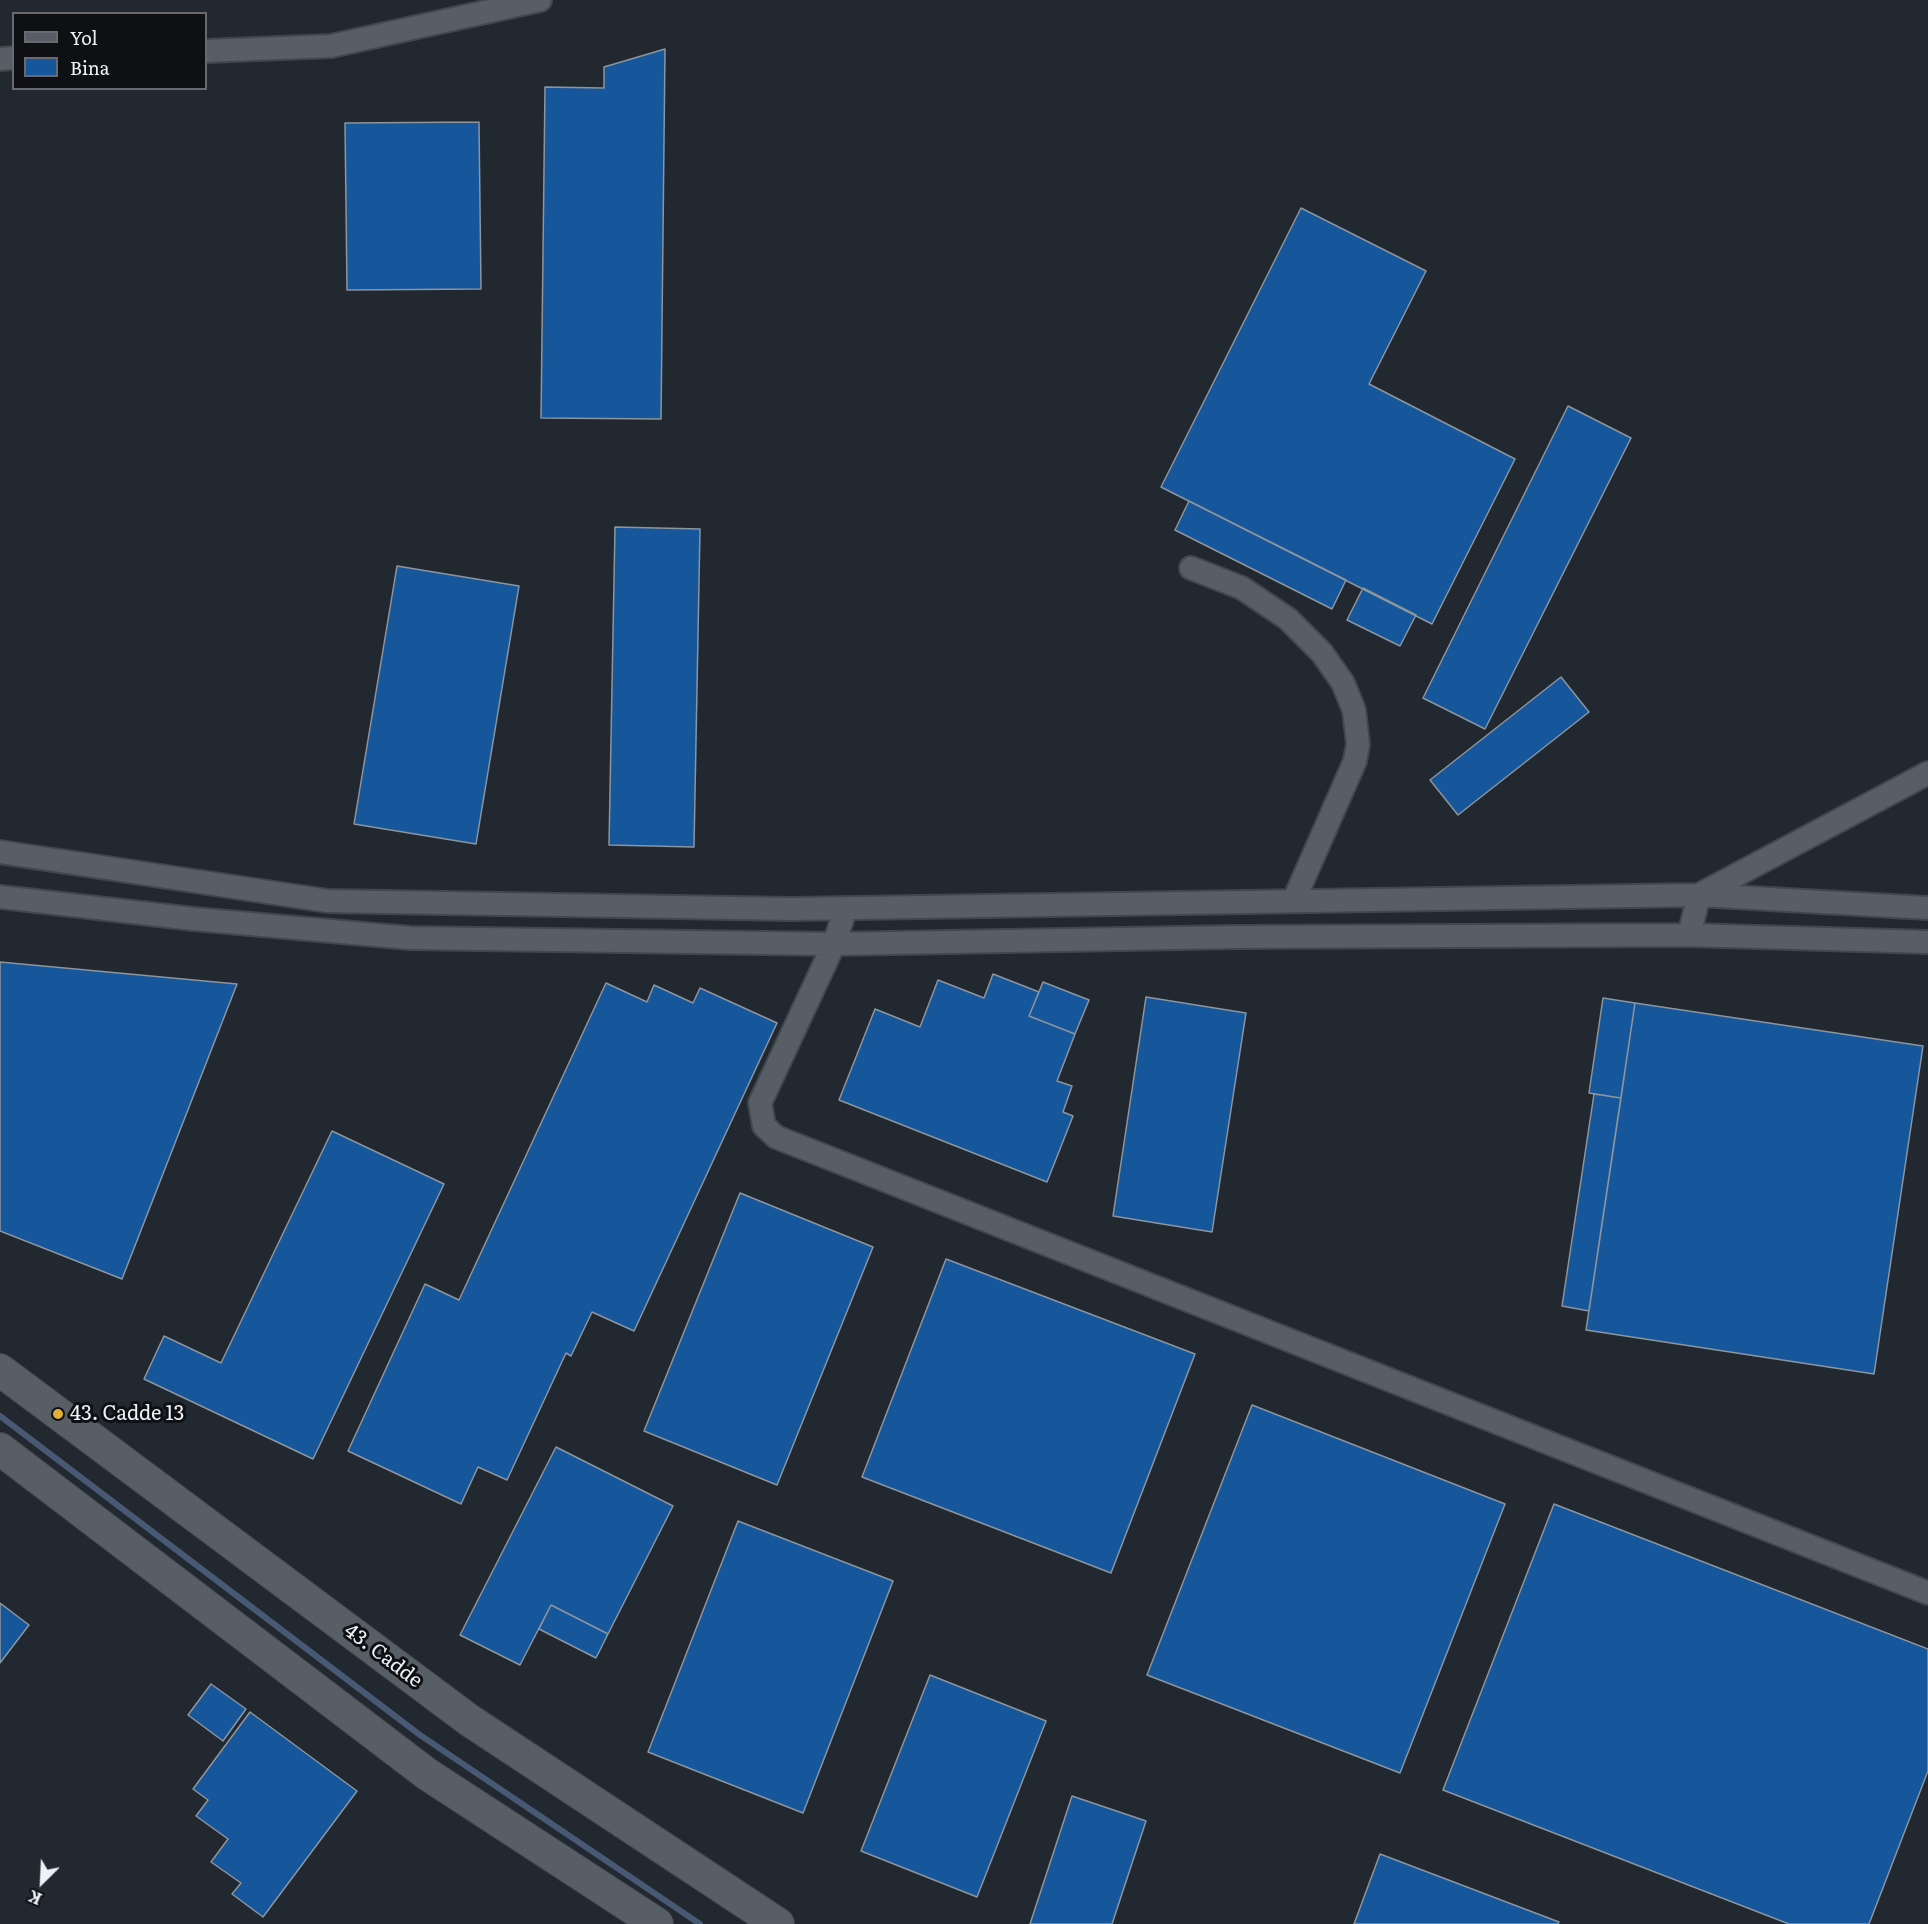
<!DOCTYPE html>
<style>
body{margin:0}
#map{position:relative;width:1928px;height:1924px;overflow:hidden;background:#22282f;font-family:Literata,serif}
canvas{display:block}
.legend{position:absolute;left:12px;top:12px;width:195px;height:78px;box-sizing:border-box;background:#0e1014;border:2px solid #686a6f;margin:0;padding:8px 10px;list-style:none;font-size:18px;color:#eef2f7}
.legend li{display:flex;align-items:center;gap:12px;height:30px}
.legend b{width:30px;border:2px solid #686a6f}
.north{position:absolute;left:12px;top:1852px;width:60px;height:60px;-webkit-text-stroke:4px #0e1014;paint-order:stroke;rotate:204deg;font-size:16px;font-weight:700;line-height:24px;text-align:center;color:#eef2f7}
.north::after{content:'';display:block;margin:auto;width:21px;height:27px;background:#eef2f7;clip-path:polygon(50% 0,100% 100%,50% 72%,0 100%)}
</style>
<div id="map">
<canvas width="1928" height="1924"></canvas>
<ul class="legend">
<li><b style="height:8px;background:#575e66"></b>Yol</li>
<li><b style="height:16px;background:#16569a"></b>Bina</li>
</ul>
<div class="north">K</div>
</div>
<script>
const ctx = document.querySelector('canvas').getContext('2d');
ctx.lineJoin = 'round';
function poly(rows) {
  const path = new Path2D();
  for (const r of rows) {
    path.moveTo(r[0], r[1]);
    for (let i = 2; i < r.length; i += 2) path.lineTo(r[i], r[i + 1]);
  }
  return path;
}
function stroke(path, color, width, dash) {
  ctx.strokeStyle = color;
  ctx.lineWidth = width;
  ctx.lineCap = dash ? 'butt' : 'round';
  ctx.setLineDash(dash || []);
  ctx.stroke(path);
}
function fillPath(path, color) {
  ctx.fillStyle = color;
  ctx.fill(path, 'evenodd');
}
function drawText(font, color, halo, rows, align = 'center') {
  ctx.font = font + ' Literata,serif';
  ctx.lineWidth = 6;
  ctx.setLineDash([]);
  ctx.textBaseline = 'middle';
  ctx.strokeStyle = halo;
  ctx.fillStyle = color;
  for (const [text, x, y, turn = 0] of rows) {
    ctx.save();
    ctx.translate(x, y);
    ctx.rotate((+turn || 0) * Math.PI / 180);
    ctx.textAlign = isNaN(turn) ? turn : align;
    if (halo) ctx.strokeText(text, 0, 0);
    ctx.fillText(text, 0, 0);
    ctx.restore();
  }
}
const stream = poly([
 [0,1416,420,1735,700,1924]
]);
const building = poly([
 [665,49,661,419,541,418,545,87,604,88,604,67,665,49],
 [479,122,481,289,347,290,345,123,479,122],
 [1301,208,1426,271,1369,384,1515,459,1432,624,1161,487,1301,208],
 [1568,406,1631,438,1485,729,1423,698,1568,406],
 [1189,501,1346,580,1332,609,1175,530,1189,501],
 [615,527,700,529,694,847,609,845,615,527],
 [397,566,519,586,476,844,354,824,397,566],
 [1363,588,1416,615,1400,646,1347,620,1363,588],
 [1561,677,1589,712,1458,815,1430,780,1561,677],
 [0,962,237,984,122,1279,0,1231,0,962],
 [993,974,1039,992,1029,1016,1075,1034,1057,1081,1072,1086,1063,1112,1073,1116,1047,1182,839,1100,875,1009,920,1027,938,980,984,998,993,974],
 [1043,982,1089,1000,1075,1034,1029,1016,1043,982],
 [606,983,647,1002,654,985,693,1003,700,988,777,1023,634,1331,592,1312,571,1356,566,1353,507,1480,478,1467,461,1504,348,1451,425,1284,459,1300,606,983],
 [1146,997,1246,1013,1212,1232,1113,1216,1146,997],
 [1603,998,1635,1003,1621,1098,1589,1093,1603,998],
 [1635,1003,1923,1046,1874,1374,1586,1330,1635,1003],
 [1594,1094,1621,1098,1589,1311,1562,1306,1594,1094],
 [332,1131,444,1184,313,1459,144,1379,164,1336,221,1363,332,1131],
 [740,1193,873,1247,777,1485,644,1431,740,1193],
 [946,1259,1195,1354,1111,1573,862,1477,946,1259],
 [1252,1405,1505,1504,1400,1773,1147,1675,1252,1405],
 [556,1447,673,1506,608,1634,551,1605,520,1665,460,1635,556,1447],
 [1554,1504,1928,1649,1928,1771,1869,1924,1789,1924,1443,1790,1554,1504],
 [738,1521,893,1581,803,1813,648,1752,738,1521],
 [0,1603,29,1625,0,1663,0,1603],
 [551,1605,608,1634,596,1658,539,1629,551,1605],
 [930,1675,1046,1721,977,1897,861,1851,930,1675],
 [211,1684,246,1709,223,1741,188,1715,211,1684],
 [250,1712,357,1791,263,1917,232,1894,241,1883,211,1862,228,1839,196,1816,208,1800,193,1789,250,1712],
 [1072,1796,1146,1821,1112,1924,1030,1924,1072,1796],
 [1380,1854,1559,1922,1558,1924,1354,1924,1380,1854]
]);
const street = poly([
 [206,51,331,46,540,0],
 [0,59,14,58],
 [1191,568,1242,588,1288,619,1322,653,1343,683,1354,710,1358,744,1355,761,1294,900],
 [0,852,328,901,791,909,1699,895,1928,908],
 [0,897,194,919,410,938,834,944,1236,937,1689,935,1928,942],
 [846,908,834,944,760,1103,764,1126,776,1137,1928,1593],
 [1689,935,1699,895,1928,773]
]);
const secondary = poly([
 [0,1370,469,1720,778,1924],
 [0,1449,427,1774,657,1924]
]);
const markers = [
 [58,1414,6,"#e0b034"]
];
const poiNames = [
 ["43. Cadde 13",70,1414]
];
const streetNames = [
 ["43. Cadde",383,1656,37]
];
stroke(stream, '#475973', 6);
fillPath(building, '#16569a');
stroke(building, '#8d959e', 1.5);
stroke(street, '#41474d', 26);
stroke(secondary, '#41474d', 34);
stroke(street, '#575e66', 22);
stroke(secondary, '#575e66', 32);
for (const [x, y, r, color] of markers) {
  const dot = new Path2D();
  dot.arc(x, y, r, 0, 2 * Math.PI);
  ctx.fillStyle = color;
  ctx.fill(dot);
  stroke(dot, '#0e1014', 2);
}
drawText('20px', '#eef2f7', '#0e1014', poiNames, 'left');
drawText('20px', '#eef2f7', '#0e1014', streetNames);
</script>
